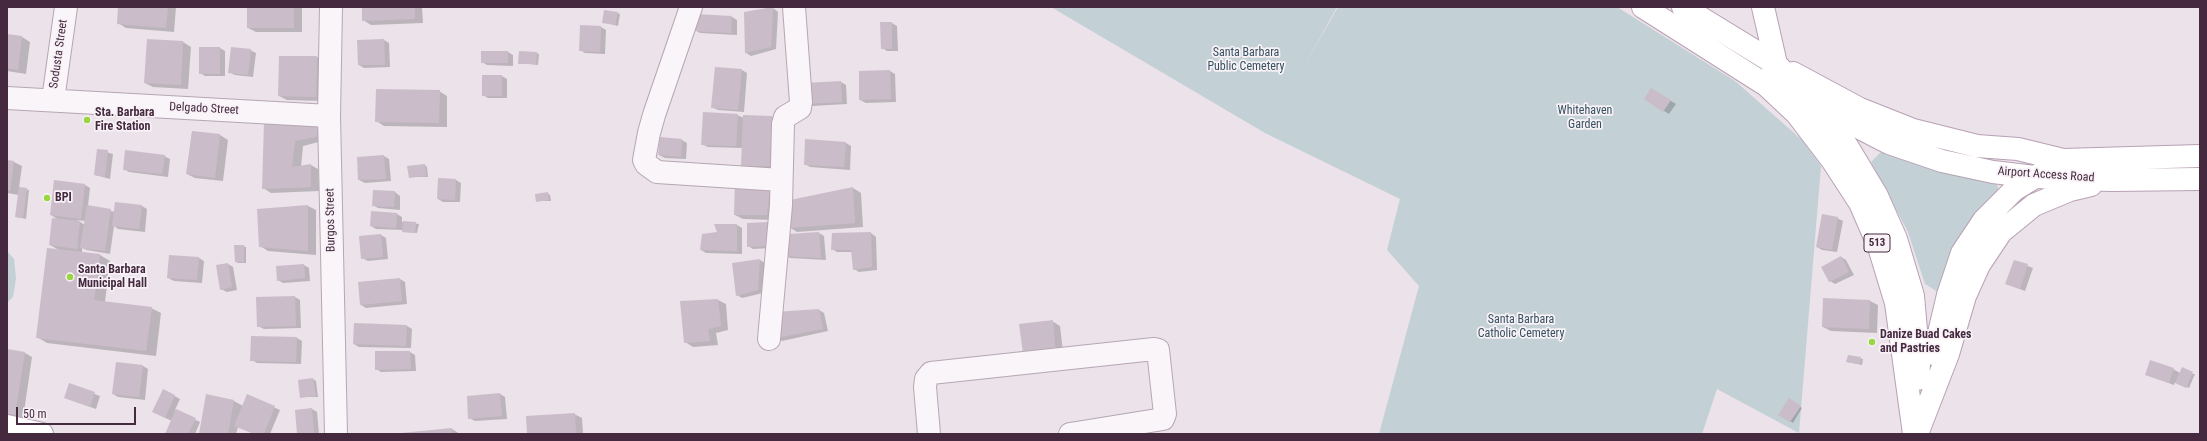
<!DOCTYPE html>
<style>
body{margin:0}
#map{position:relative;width:2207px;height:441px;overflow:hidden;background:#ebe2ea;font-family:"Roboto Condensed",sans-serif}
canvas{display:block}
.frame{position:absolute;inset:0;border:8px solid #44293f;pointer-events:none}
.scale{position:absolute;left:16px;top:407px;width:120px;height:18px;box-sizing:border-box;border:2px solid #44293f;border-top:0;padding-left:5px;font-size:12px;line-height:14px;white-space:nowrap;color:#44293f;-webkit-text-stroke:3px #f8f2f7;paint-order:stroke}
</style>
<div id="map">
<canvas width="2207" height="441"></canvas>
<div class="frame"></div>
<div class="scale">50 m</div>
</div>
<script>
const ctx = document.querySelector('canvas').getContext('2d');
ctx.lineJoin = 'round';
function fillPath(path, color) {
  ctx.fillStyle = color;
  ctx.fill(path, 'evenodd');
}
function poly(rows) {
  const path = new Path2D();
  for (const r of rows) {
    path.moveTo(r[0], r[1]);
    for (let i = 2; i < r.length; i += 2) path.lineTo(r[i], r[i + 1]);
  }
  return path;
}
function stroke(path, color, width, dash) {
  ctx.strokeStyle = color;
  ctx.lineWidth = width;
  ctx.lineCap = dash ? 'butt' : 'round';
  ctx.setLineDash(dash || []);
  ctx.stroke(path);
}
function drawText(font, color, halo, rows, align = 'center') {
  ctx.font = font + ' "Roboto Condensed",sans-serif';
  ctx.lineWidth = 3.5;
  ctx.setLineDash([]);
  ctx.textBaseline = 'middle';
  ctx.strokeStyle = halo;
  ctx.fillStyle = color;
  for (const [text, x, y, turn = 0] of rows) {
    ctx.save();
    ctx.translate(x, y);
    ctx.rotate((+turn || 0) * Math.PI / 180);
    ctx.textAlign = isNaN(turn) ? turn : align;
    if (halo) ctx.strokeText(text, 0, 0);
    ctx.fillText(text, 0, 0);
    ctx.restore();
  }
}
const green = poly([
 [1051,7,1337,7,1303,68,1338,7,1617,7,1735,81,1802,140,1821,166,1799,433,1717,389,1702,434,1379,434,1419,286,1387,250,1400,199,1265,133],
 [1884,149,1996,181,1999,192,1938,292,1925,284,1908,232,1871,162],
 [7,251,14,259,16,278,13,297,7,303]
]);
const shadow = poly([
 [119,7,176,7,174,32,126,28,118,23],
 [248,7,302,7,302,32,256,32,248,28],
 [363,7,422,7,423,23,371,25,363,20],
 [773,8,778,12,776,49,751,56,746,53],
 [617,13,620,14,618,26,603,22],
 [696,15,732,17,737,20,737,35,700,33,695,30],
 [892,23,897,26,898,51,887,51,882,48],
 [601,27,606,30,605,54,585,53,580,50],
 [7,35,22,37,30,42,26,74,7,71],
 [148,40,183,42,191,47,188,89,153,87,145,83],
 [384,40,389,43,390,67,364,68,359,65],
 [200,48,220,48,225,51,225,76,205,76,200,73],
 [250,50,256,53,253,77,235,75,229,72],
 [508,52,513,55,513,66,487,65,482,62],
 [536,53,539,54,538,65,519,63],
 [280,57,317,57,325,62,324,101,287,100,279,96],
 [742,70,747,73,744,112,718,110,712,107],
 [890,71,895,74,896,102,866,103,860,100],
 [502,76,507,79,507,98,488,98,483,95],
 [841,82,846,85,847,104,812,106,806,103],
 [1651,89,1676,104,1669,114,1645,99],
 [439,91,447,96,447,127,384,126,376,121],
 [737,115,744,118,772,117,780,121,778,170,750,170,742,165,743,148,708,147,702,144],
 [317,121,327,140,303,146,301,167,311,165,318,169,319,191,271,193,263,188,265,123],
 [192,132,220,135,228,140,223,181,195,178,187,174],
 [661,138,682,140,687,143,686,159,665,158,659,155],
 [846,143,851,146,850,170,810,167,805,164],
 [98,150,113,154,110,179,95,175],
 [164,156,170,159,168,177,129,172,124,169],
 [384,156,389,159,391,181,365,183,359,180],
 [7,161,14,162,22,166,19,188,29,190,26,219,16,217,19,195,7,193],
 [425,165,427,167,428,177,409,177],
 [456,180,461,183,460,202,443,202,438,199],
 [55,181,85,185,90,188,88,206,115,212,116,203,142,206,147,209,145,232,118,229,114,226,110,254,87,250,82,248,82,253,100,255,110,261,105,302,151,308,161,313,156,356,47,343,37,337,59,250,50,245,59,220,51,215],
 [77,220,85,221,85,225],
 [771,182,775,220,743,219,735,215],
 [853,188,861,193,863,227,797,232,789,227],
 [374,191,395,192,400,196,400,210,378,208,373,205],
 [547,193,550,195,551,201,537,201],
 [308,206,316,210,316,255,268,251,260,246],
 [397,214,402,217,402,222,419,224,417,233,405,232,403,230,376,229,371,226],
 [1837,218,1843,221,1837,252,1822,250,1817,247],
 [767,223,773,226,771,248,753,249,748,246],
 [715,225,737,225,742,228,742,254,706,253,701,250,718,232],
 [819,233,824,236,826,260,790,258,785,255],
 [871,233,876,237,877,270,859,272,854,269,852,252,837,252,832,249],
 [381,235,386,238,388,259,368,261,362,258],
 [243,246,246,247,246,263,238,263,236,262],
 [1841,257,1846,260,1854,275,1835,284,1830,281],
 [199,258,204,261,202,283,174,281,168,278],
 [760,260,765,263,763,293,742,298,737,295],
 [2014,261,2033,268,2025,291,2006,284],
 [228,264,233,267,237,290,227,292,221,289],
 [304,265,309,268,310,281,283,283,278,280],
 [400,279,405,282,407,304,366,308,361,305],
 [295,297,300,300,301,328,264,329,258,326],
 [718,300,726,304,728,330,716,333,718,345,693,347,685,342],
 [1870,301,1878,305,1877,333,1831,331,1823,327],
 [819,310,824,313,828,331,782,341,777,338],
 [1052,321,1060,326,1064,360,1032,365],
 [407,326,412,329,411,348,359,347,354,344],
 [252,337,297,338,302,341,301,364,257,363,252,360],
 [7,350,25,353,32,357,23,419,7,416],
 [410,352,415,355,416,371,381,372,376,369],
 [1849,356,1863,359,1862,365,1847,362],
 [143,366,148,369,145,400,118,397,113,394],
 [2173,369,2180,373,2195,374,2189,388,2175,382,2174,385,2146,375],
 [313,379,316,381,318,397,301,397,299,381],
 [70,385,100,396,96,409,65,398],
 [164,390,180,399,175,410,200,422,195,434,166,434,172,421,159,415],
 [500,394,505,397,507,419,475,421,469,418],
 [207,396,234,401,243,406,247,396,280,410,270,434,254,434,238,427,236,434,200,434],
 [1789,400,1802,408,1793,423,1779,414],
 [312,409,317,412,319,434,298,434],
 [574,414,582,418,583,434,528,434],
 [452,429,460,434,401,434]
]);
const building = poly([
 [118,7,168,7,166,28,117,24],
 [247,7,294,7,294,28,247,28],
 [362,7,415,7,415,19,362,21],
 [773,7,771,47,745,53,744,12],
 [604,10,618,12,615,25,602,23],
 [695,14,732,16,731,33,694,31],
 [880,22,892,22,892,49,881,49],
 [580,25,601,26,600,52,579,51],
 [7,34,22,36,18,70,7,68],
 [147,39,183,41,181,85,144,83],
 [384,39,385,65,358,65,357,40],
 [199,47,220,47,220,74,199,74],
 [231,47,251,49,248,75,228,73],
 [481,51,508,51,508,63,481,63],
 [519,51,537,52,536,64,518,64],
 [279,56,317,56,316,97,278,96],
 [715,67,742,69,738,110,711,108],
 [890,70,891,99,859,100,859,71],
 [482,75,502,75,502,96,482,96],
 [841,81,842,102,805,104,804,83],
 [1651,88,1671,100,1663,112,1644,99],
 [376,89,440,90,439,123,375,122],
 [703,112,738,114,736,146,701,145],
 [743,115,772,116,770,166,741,166],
 [317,120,320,136,295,141,292,167,311,164,311,187,262,189,264,122],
 [192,131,220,134,215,178,186,174],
 [660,137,682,139,681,157,658,155],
 [805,139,846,142,844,167,804,165],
 [97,149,108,150,105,177,94,175],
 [125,150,165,155,162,174,123,170],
 [384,155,386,179,358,180,357,157],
 [7,160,14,161,10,191,7,190],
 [425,164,426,176,409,178,407,166],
 [438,178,456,179,455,200,437,199],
 [54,180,85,184,81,219,50,215],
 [735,181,771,181,767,215,734,215],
 [19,187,27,188,23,218,15,217],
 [853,187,855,223,788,228,790,200],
 [373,190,395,191,394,207,372,206],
 [548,192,549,200,536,202,535,194],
 [115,202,142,205,139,229,112,226],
 [87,205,111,209,105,251,80,248],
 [308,205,308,251,259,247,257,209],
 [371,211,397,213,396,228,370,226],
 [1822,214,1838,217,1832,250,1816,247],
 [52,218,80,221,77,249,49,245],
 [403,221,416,222,415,233,402,232],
 [768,222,766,246,747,247,747,223],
 [714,224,737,224,737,251,700,250,702,234,717,232],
 [819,232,821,258,784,256,788,234],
 [871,232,872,267,853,270,851,250,831,250,832,233],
 [381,234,383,257,361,259,359,236],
 [234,245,244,245,244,262,235,262],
 [47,248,100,254,94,300,152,307,146,351,36,338],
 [169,255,199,257,197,280,167,278],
 [1841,256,1849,272,1829,282,1821,267],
 [760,259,758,290,736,296,732,263],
 [2014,260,2028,264,2020,289,2005,284],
 [228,263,232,287,220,290,216,265],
 [304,264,305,278,277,281,276,266],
 [400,278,402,301,360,305,358,282],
 [295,296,296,326,257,327,256,297],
 [1823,298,1870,300,1869,329,1822,327],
 [718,299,721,326,708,329,710,341,684,343,680,301],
 [819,309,823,329,776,338,775,312],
 [1053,320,1056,356,1024,361,1019,324],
 [354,323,407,325,406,346,353,344],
 [251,336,297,337,296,362,250,361],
 [7,349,25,352,15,415,7,414],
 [375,351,410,351,411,369,375,370],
 [1848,355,1861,357,1860,364,1846,362],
 [2150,360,2174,368,2169,383,2145,375],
 [116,362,143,365,139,397,112,394],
 [2182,367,2193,372,2186,388,2175,383],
 [313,378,316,396,300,398,298,380],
 [69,383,95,392,90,407,64,398],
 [163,389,175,395,165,418,152,412],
 [500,393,502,416,468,419,467,396],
 [206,394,234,400,228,434,199,434],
 [247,394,275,406,264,434,254,434,234,426],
 [1789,398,1801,406,1790,422,1778,415],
 [312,408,314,434,297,434,295,410],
 [176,409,196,418,188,434,165,434],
 [575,413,576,434,527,434,526,416],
 [452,428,453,434,401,434,401,433]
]);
const minor = poly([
 [331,7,329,116,336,434],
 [691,7,654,115,649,133,644,160,646,164,657,172,781,180],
 [7,98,329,116],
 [53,100,66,7],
 [769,339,781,205,783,124,785,117,800,108,801,102,794,7],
 [929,434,925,387,926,379,931,373,1154,349,1158,350,1165,414,1163,419,1070,434]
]);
const major = poly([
 [1643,7,1766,85,1797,114,1832,160,1860,203,1879,247,1896,303,1914,434],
 [1683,7,1776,64,1814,104,1847,146,1877,196,1896,239,1913,296,1919,364,1918,379],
 [1763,7,1776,64,1773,71],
 [1793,73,1860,109,1913,130,1977,146,2018,149,2063,160,2200,156],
 [1821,108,1889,143,1942,161,1993,172,2035,177,2111,180,2200,179],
 [1934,354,1948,295,1962,253,1984,220,2014,190,2040,174],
 [7,426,42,434],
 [1917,434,1948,354,1965,296,1979,265,2001,232,2034,205,2070,190,2091,185]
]);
const markers = [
 [87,120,4,"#99d641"],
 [47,198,4,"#99d641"],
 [70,277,4,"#99d641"],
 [1872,342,4,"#99d641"]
];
const shields = [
 [1877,243,26]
];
const shieldNames = [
 ["513",1877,243]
];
const parkNames = [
 ["Santa Barbara",1246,53],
 ["Public Cemetery",1246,67],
 ["Whitehaven",1585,111],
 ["Garden",1585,125],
 ["Santa Barbara",1521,320],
 ["Catholic Cemetery",1521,334]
];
const streetNames = [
 ["Sodusta Street",59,54,-82],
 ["Delgado Street",204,109,3],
 ["Airport Access Road",2046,175,4],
 ["Burgos Street",331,220,-91]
];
const poiNames = [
 ["Sta. Barbara",95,113],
 ["Fire Station",95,127],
 ["BPI",55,198],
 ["Santa Barbara",78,270],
 ["Municipal Hall",78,284],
 ["Danize Buad Cakes",1880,335],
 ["and Pastries",1880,349]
];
fillPath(green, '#c3d0d6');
fillPath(shadow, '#0003');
fillPath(building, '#cbbcc9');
stroke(minor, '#b6a7b3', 24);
stroke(major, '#b8a1b4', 24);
stroke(minor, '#f9f5f8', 22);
stroke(major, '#fff', 22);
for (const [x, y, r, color] of markers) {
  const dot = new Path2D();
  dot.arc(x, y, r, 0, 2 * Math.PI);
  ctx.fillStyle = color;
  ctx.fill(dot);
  stroke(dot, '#f8f2f7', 1.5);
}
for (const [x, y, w] of shields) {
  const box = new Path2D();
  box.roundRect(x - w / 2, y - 9, w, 18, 3);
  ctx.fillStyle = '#f8f2f7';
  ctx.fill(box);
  stroke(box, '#44293f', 1);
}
drawText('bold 11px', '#44293f', null, shieldNames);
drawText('12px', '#355161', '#f8f2f7', parkNames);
drawText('12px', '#44293f', '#f8f2f7', streetNames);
drawText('bold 12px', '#44293f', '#f8f2f7', poiNames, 'left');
</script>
